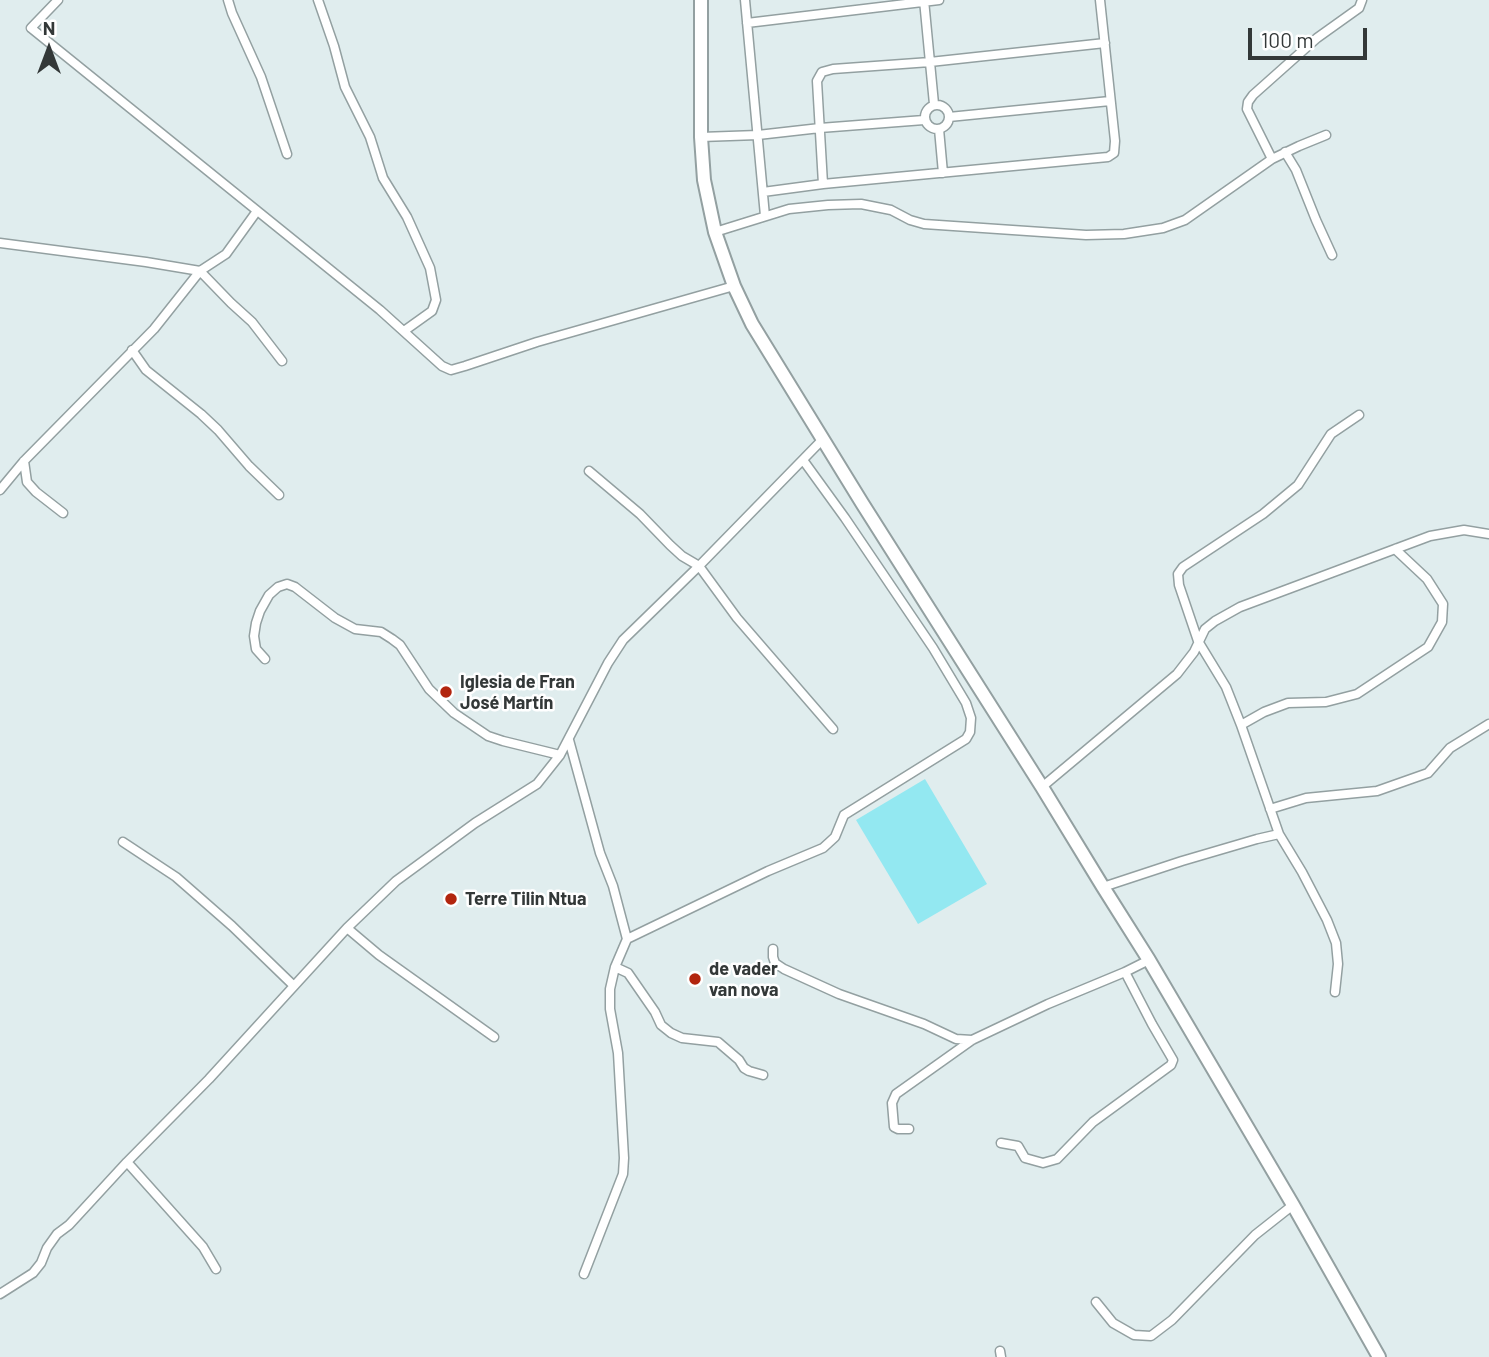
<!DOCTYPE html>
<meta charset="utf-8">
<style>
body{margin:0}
#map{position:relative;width:1489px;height:1357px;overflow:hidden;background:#e0edee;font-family:Barlow,sans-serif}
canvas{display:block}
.north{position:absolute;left:14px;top:14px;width:70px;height:70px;-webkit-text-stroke:5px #fff;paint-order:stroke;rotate:0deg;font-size:19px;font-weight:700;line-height:28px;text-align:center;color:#333838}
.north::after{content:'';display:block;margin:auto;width:24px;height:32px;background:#333838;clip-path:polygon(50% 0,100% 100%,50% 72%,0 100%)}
.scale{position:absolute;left:1248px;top:28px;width:119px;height:32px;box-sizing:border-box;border:4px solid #333838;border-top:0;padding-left:9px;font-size:21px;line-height:24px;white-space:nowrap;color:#333838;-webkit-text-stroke:5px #fff;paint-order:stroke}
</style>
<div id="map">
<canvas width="1489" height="1357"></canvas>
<div class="north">N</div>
<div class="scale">100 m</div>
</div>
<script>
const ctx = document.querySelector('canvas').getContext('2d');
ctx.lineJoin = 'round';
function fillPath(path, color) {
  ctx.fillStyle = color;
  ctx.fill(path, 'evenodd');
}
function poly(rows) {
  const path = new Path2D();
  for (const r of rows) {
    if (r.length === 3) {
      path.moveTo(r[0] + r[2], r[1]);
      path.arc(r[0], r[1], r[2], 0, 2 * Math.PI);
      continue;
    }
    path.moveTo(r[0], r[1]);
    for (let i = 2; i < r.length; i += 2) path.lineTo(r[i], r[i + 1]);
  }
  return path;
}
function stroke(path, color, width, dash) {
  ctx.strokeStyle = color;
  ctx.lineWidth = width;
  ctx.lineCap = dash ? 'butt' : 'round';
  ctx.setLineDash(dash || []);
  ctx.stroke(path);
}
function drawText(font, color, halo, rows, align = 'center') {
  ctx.font = font + ' Barlow,sans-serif';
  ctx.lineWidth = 5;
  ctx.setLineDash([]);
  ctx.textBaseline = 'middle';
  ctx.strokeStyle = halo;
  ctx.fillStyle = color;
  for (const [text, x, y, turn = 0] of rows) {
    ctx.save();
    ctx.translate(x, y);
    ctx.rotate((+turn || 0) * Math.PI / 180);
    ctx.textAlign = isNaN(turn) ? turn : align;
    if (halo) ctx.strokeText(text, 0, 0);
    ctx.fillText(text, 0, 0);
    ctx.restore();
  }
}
const green = poly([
 [925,779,987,884,918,924,856,820]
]);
const street = poly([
 [58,0,31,28,380,310,442,366,451,370,465,366,537,342,734,286],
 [228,0,232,13,261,77,287,154],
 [318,0,334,46,345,87,370,137,383,178,407,217,430,268,436,300,432,311,404,331],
 [745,0,765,216],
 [924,0,934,104],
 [747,23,939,0],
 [937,117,12],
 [949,117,1110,101],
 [939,129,943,173],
 [701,137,758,135,820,128,924,120],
 [1285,152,1296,170,1316,220,1332,255],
 [1272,159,1247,109,1248,102,1253,95,1317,38,1359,8,1362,0],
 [823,184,817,81,822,72,833,69,930,62,1105,43],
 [763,192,823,184,1108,157,1114,153,1115,141,1100,0],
 [715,232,789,209,828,205,861,204,891,210,910,220,924,224,1086,235,1124,234,1163,228,1185,220,1272,159,1299,146,1326,135],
 [0,243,146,262,200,271,226,254,257,211],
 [132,350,146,370,201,414,218,430,249,466,279,495],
 [24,461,27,482,36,492,63,513],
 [589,471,640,514,670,545,682,556,699,566,737,618,833,729],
 [0,490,24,461,154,329,200,271,231,303,252,322,282,361],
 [265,659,256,649,254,636,256,623,260,611,269,595,278,587,287,584,295,587,335,618,355,629,381,632,392,639,400,645,429,689,454,713,488,736,503,741,560,755],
 [1241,725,1264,712,1288,703,1326,702,1357,694,1428,647,1442,622,1443,604,1427,579,1395,549],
 [569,740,600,853,613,886,627,939,615,967,610,989,610,1009,618,1053,624,1158,623,1174,584,1274],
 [1042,787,1177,674,1194,652,1205,629,1215,621,1240,607,1430,536,1464,530,1489,534],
 [1270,809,1306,798,1377,791,1428,773,1450,748,1489,724],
 [1279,834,1302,872,1327,920,1336,943,1338,964,1335,992],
 [123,842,176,877,232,926,294,986],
 [1103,887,1182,861,1257,839,1279,834,1241,725,1226,687,1198,641,1179,585,1178,574,1183,567,1263,514,1298,485,1331,434,1359,415],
 [347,928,379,955,494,1037],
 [627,939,768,871,823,848,835,837,844,815,966,739,970,732,971,718,966,703,933,648,845,518,803,460],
 [773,949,773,957,775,963,784,969,839,994,924,1024,956,1039,972,1040],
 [615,967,628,973,655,1012,661,1025,671,1033,682,1038,718,1042,739,1060,744,1068,749,1071,763,1075],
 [909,1129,898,1129,894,1127,892,1103,896,1094,972,1040,1048,1004,1125,972,1149,960],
 [1001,1143,1018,1146,1025,1158,1043,1163,1057,1159,1093,1122,1171,1065,1173,1060,1152,1024,1125,972],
 [127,1162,203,1247,216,1269],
 [0,1294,33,1273,41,1263,47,1248,57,1234,69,1225,127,1162,209,1079,347,928,396,881,475,823,537,784,560,755,608,663,623,640,699,566,823,439],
 [1096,1302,1113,1323,1134,1335,1151,1336,1172,1320,1255,1235,1293,1205],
 [1000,1351,1001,1357]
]);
const primary = poly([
 [701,0,701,137,704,180,715,232,734,286,752,324,862,503,1042,787,1103,887,1149,960,1293,1205,1379,1357]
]);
const markers = [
 [446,692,7,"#b2250e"],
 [451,899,7,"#b2250e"],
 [695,979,7,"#b2250e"]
];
const poiNames = [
 ["Iglesia de Fran",460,682],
 ["José Martín",460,703],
 ["Terre Tilin Ntua",465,899],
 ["de vader",709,969],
 ["van nova",709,990]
];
fillPath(green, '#93e8f1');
stroke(street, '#93a0a1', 11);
stroke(primary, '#93a0a1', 16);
stroke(street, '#fff', 8);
stroke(primary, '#fff', 12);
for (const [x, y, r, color] of markers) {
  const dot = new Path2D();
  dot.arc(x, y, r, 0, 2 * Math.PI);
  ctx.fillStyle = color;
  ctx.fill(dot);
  stroke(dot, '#fff', 2.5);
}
drawText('bold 18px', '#333838', '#fff', poiNames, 'left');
</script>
